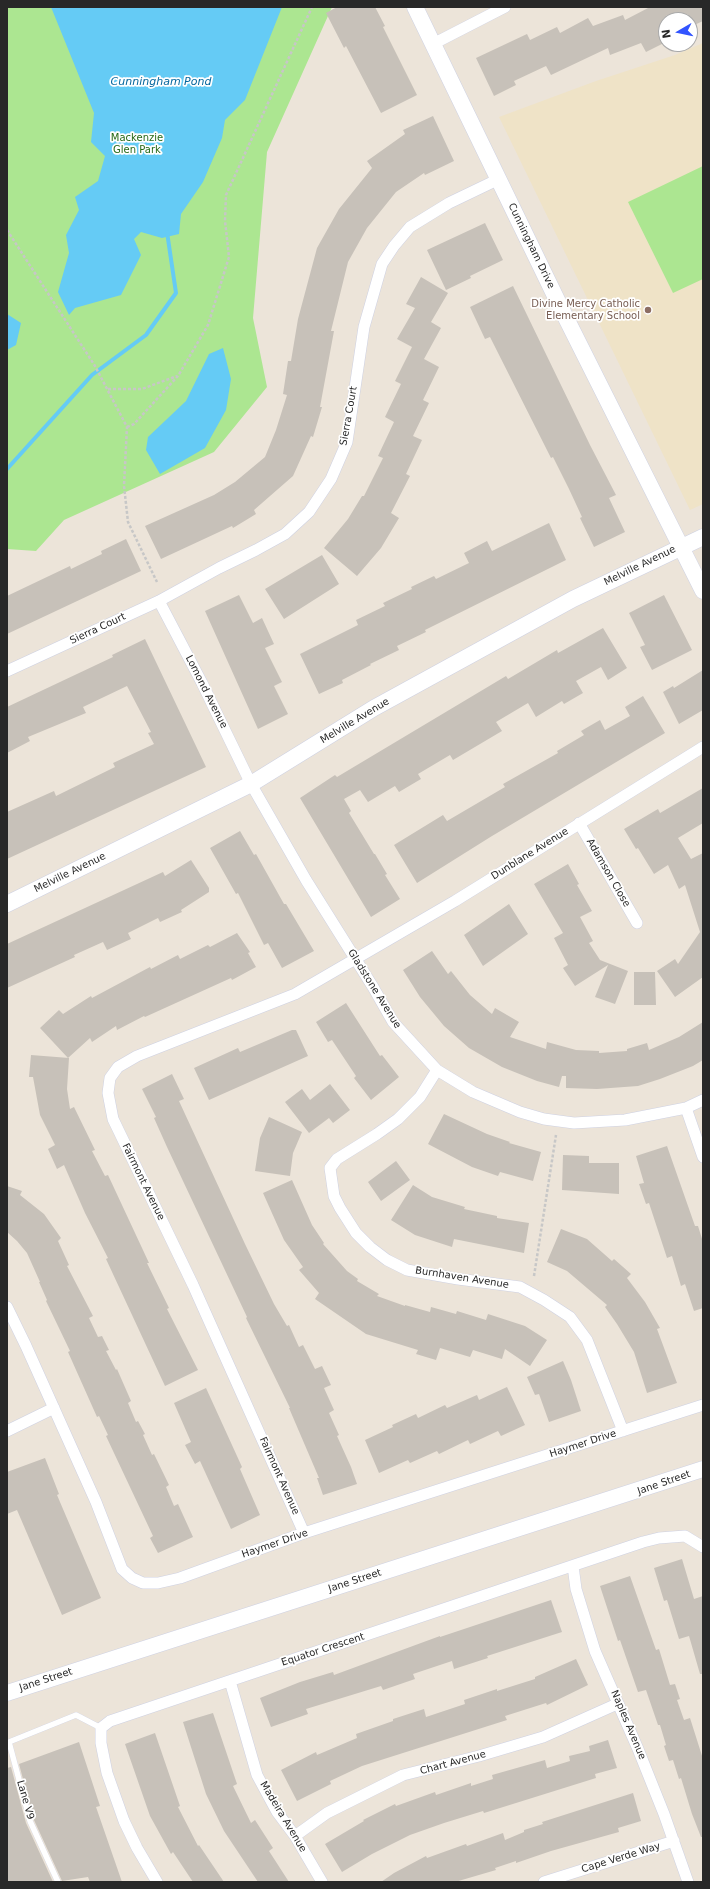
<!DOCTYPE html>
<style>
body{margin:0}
#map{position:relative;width:710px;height:1889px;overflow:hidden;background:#ece4d9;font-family:"DejaVu Sans",sans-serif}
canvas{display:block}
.frame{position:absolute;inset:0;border:8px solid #282828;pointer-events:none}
.north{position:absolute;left:658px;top:12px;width:40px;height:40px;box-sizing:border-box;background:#fff;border:1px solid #a9a9a9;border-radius:50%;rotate:261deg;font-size:11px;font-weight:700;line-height:16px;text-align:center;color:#282828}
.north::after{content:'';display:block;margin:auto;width:14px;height:18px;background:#3254ff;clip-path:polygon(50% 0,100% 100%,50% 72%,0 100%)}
</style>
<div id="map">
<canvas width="710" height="1889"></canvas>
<div class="frame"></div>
<div class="north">N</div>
</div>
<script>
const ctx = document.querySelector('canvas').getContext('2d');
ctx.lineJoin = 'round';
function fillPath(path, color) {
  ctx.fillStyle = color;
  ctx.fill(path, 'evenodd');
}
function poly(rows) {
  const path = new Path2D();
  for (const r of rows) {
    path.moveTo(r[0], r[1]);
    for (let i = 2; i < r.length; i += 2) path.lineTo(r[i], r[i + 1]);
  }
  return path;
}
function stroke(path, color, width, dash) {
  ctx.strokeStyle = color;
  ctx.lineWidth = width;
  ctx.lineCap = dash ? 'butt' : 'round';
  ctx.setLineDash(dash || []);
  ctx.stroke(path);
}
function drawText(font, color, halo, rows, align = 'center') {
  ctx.font = font + ' "DejaVu Sans",sans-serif';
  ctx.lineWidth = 3.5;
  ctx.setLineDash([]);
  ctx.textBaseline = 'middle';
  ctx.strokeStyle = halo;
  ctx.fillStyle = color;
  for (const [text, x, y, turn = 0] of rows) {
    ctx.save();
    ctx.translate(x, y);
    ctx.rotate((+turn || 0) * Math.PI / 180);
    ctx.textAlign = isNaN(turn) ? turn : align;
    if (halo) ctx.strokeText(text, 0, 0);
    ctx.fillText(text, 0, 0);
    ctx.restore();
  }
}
const education = poly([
 [703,43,703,504,690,510,499,117,596,81,675,55]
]);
const green = poly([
 [7,7,332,7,267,152,253,318,267,387,214,452,64,520,36,551,7,549],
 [703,166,703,279,673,293,628,202]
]);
const water = poly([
 [51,7,282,7,245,100,225,120,222,138,203,182,181,214,179,234,162,238,141,232,134,239,141,255,121,295,75,308,69,315,58,292,69,253,66,235,79,210,75,197,98,181,105,156,91,142,94,113],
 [7,314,21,323,16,345,7,350],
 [223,348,231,379,226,410,205,448,160,474,146,450,148,437,186,401,209,354]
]);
const stream = poly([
 [7,469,92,375,146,335,176,293,167,232]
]);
const building = poly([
 [337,7,375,7,385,26,383,27,417,95,381,113,346,46,344,48,326,13],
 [650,7,703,7,703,21,690,27,690,20,666,20,666,42,646,52,641,43,610,55,608,48,551,75,546,66,514,81,516,85,494,96,476,58,527,34,530,40,557,27,560,33,588,18,593,26,623,15,625,20],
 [433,116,454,161,425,175,424,173,396,192,367,228,348,262,331,331,334,331,320,407,322,407,313,437,311,436,293,476,254,510,256,514,233,528,232,526,161,559,145,526,214,495,235,482,265,457,276,430,287,395,283,394,288,361,291,361,298,319,317,248,339,209,372,168,367,161,405,134,403,130],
 [485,223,503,260,470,276,471,278,446,290,427,250],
 [421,277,448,293,431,322,441,328,424,359,439,367,423,400,429,403,413,436,422,440,406,474,410,476,391,513,399,518,381,548,357,576,324,548,348,519,362,496,364,496,383,458,378,456,394,422,385,417,401,384,395,381,412,347,397,339,415,308,406,304],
 [513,286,590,445,616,495,609,498,625,532,594,547,580,518,582,517,569,489,553,457,551,458,490,337,485,339,470,307],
 [549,523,566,560,425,630,426,632,397,646,399,650,370,664,371,665,342,680,343,683,319,694,300,654,358,625,356,620,385,606,383,603,412,589,411,587,434,576,436,579,469,563,464,553,487,541,492,551],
 [126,539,141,571,7,634,7,596,70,566,71,569,102,554,101,551],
 [322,555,339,584,284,619,265,589],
 [239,595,253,623,262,618,274,644,265,648,282,682,274,686,288,714,258,729,205,611],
 [664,595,692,650,652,670,640,647,645,645,629,613],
 [603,628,627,668,608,680,601,667,576,681,583,693,564,704,562,701,536,717,528,703,496,722,502,731,453,760,450,755,418,774,421,779,399,792,395,786,368,802,360,790,344,799,351,811,349,813,374,854,375,854,387,874,385,875,400,899,371,917,300,798,335,775,337,777,506,676,508,679,557,650,558,653],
 [145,639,206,767,7,859,7,812,54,791,56,796,115,767,113,763,154,744,148,733,151,732,127,686,83,707,86,713,28,737,30,741,7,753,7,707,113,657,112,655],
 [703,670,703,710,679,724,663,692,673,686,674,688],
 [643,696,665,733,492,836,417,883,394,845,443,815,447,821,505,787,503,784,558,753,557,751,584,735,581,731,600,720,605,730,630,716,625,707],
 [703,788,703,823,678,838,691,859,703,853,703,977,675,997,657,971,675,959,678,964,700,932,685,885,679,889,668,865,654,874,638,848,636,849,624,829,658,809,660,813],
 [240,831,254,855,256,854,284,904,286,904,314,951,282,968,268,943,264,945,238,893,236,894,210,848],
 [191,860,209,888,209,892,181,910,182,912,160,922,158,918,128,933,131,939,107,950,103,942,74,955,75,957,7,988,7,944,163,872,165,876],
 [568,864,579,884,577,885,592,911,580,917,593,941,589,943,600,960,628,971,615,1004,595,997,608,965,575,986,563,968,568,965,554,938,563,933,534,884],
 [509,904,528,934,483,966,464,935],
 [237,933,250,952,248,953,256,967,232,980,231,978,145,1017,144,1016,117,1030,116,1026,92,1042,90,1038,68,1058,40,1028,59,1010,63,1014,91,996,92,998,150,967,151,969,178,955,180,959,208,945,210,947],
 [432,951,448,974,451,971,470,995,492,1014,495,1008,519,1022,510,1037,546,1049,547,1042,576,1050,599,1051,599,1053,627,1051,627,1049,647,1043,649,1050,679,1037,703,1022,703,1060,693,1066,660,1079,638,1086,597,1089,566,1088,566,1076,562,1076,559,1087,537,1081,502,1067,469,1048,444,1026,420,997,403,970],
 [634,972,655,972,656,1005,634,1005],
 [346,1003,380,1056,382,1055,399,1077,371,1100,354,1078,356,1076,332,1040,328,1042,316,1022],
 [292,1030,296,1030,308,1056,209,1100,194,1068,238,1048,240,1052],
 [31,1055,69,1058,67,1089,70,1109,74,1107,95,1150,92,1151,105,1176,108,1175,149,1263,147,1263,169,1308,167,1309,198,1370,165,1386,106,1259,108,1258,85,1213,64,1165,57,1169,48,1149,55,1145,40,1115,33,1077,29,1077],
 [172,1074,184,1099,179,1101,245,1244,274,1304,287,1326,289,1325,299,1347,303,1345,315,1369,322,1366,331,1385,324,1388,334,1410,329,1413,339,1435,337,1436,351,1467,357,1484,323,1495,317,1478,319,1478,289,1408,290,1408,246,1318,247,1317,167,1147,154,1118,156,1117,142,1089],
 [330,1084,350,1110,333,1123,329,1118,309,1133,285,1102,302,1089,310,1100],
 [444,1114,487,1134,510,1142,509,1143,541,1152,533,1181,500,1172,498,1176,472,1167,428,1144],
 [269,1117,302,1132,293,1153,290,1176,255,1171,260,1138],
 [667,1146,695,1226,698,1226,703,1242,703,1308,694,1311,685,1284,681,1286,672,1256,667,1258,649,1203,646,1204,639,1184,644,1183,636,1156],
 [563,1155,589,1156,589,1163,619,1163,619,1194,562,1190],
 [396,1161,410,1180,381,1201,368,1182],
 [292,1180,312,1225,324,1243,323,1244,347,1271,358,1279,357,1281,379,1294,377,1296,405,1306,405,1305,430,1312,431,1307,456,1314,457,1311,486,1320,488,1314,525,1326,547,1340,530,1366,505,1349,502,1359,473,1350,470,1357,440,1348,436,1360,416,1354,418,1350,366,1334,315,1299,319,1293,299,1270,303,1267,284,1240,263,1193],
 [413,1185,432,1197,465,1207,464,1209,497,1216,497,1218,529,1223,524,1253,454,1239,452,1247,415,1235,391,1220],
 [7,1186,22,1191,20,1195,44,1214,61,1238,58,1241,69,1265,67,1266,93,1316,89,1318,98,1337,102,1336,109,1350,106,1351,116,1370,117,1369,131,1401,128,1403,136,1422,138,1421,145,1434,143,1435,152,1455,154,1454,169,1485,166,1487,174,1506,178,1504,193,1537,158,1553,150,1538,153,1536,106,1436,108,1435,99,1416,97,1417,68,1352,70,1351,46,1301,47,1300,39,1282,40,1282,27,1253,17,1241,7,1232],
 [561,1229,587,1239,612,1261,614,1259,631,1274,627,1278,645,1302,660,1328,657,1329,677,1383,647,1393,634,1352,617,1324,605,1307,607,1305,567,1271,547,1262],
 [563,1361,571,1380,581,1411,549,1422,539,1394,535,1395,527,1377],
 [507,1387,525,1425,501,1436,498,1431,470,1444,468,1440,439,1454,437,1451,410,1463,408,1460,379,1473,365,1440,393,1427,392,1425,416,1414,418,1418,445,1405,447,1408,477,1395,479,1400],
 [206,1388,242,1467,240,1469,260,1515,231,1529,200,1461,195,1464,185,1445,191,1442,174,1403],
 [45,1458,59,1494,57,1495,101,1598,62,1615,17,1510,7,1514,7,1472],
 [682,1559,694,1599,703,1596,703,1674,700,1674,689,1636,679,1639,667,1600,664,1601,654,1568],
 [630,1576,656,1650,659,1649,670,1685,675,1684,680,1699,677,1700,684,1720,690,1718,703,1759,703,1837,701,1837,692,1814,681,1778,679,1779,673,1760,669,1761,664,1746,666,1745,660,1725,658,1725,646,1690,638,1692,620,1640,618,1641,600,1586],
 [551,1600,562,1632,487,1656,488,1658,454,1669,452,1661,413,1674,415,1679,383,1690,381,1686,306,1709,308,1714,271,1727,260,1698,300,1682,333,1672,334,1675,440,1636,440,1637],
 [576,1659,588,1685,547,1705,546,1703,505,1716,507,1720,362,1766,330,1781,331,1784,297,1801,281,1770,316,1752,317,1755,357,1738,356,1734,393,1721,393,1719,424,1709,426,1717,465,1704,464,1700,497,1689,497,1691,535,1679,535,1677],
 [213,1713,237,1784,233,1786,251,1823,255,1820,273,1848,269,1851,289,1882,258,1882,224,1831,206,1794,183,1722],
 [155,1733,180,1806,178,1807,198,1846,199,1845,224,1882,193,1882,173,1852,171,1854,150,1816,125,1744],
 [608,1740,617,1768,595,1774,596,1778,484,1813,483,1811,444,1823,410,1835,372,1854,342,1872,325,1844,364,1821,363,1820,395,1804,396,1806,435,1792,436,1795,471,1783,471,1786,493,1779,492,1775,545,1760,547,1768,570,1761,569,1756,590,1751,589,1746],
 [79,1742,100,1806,96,1807,122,1882,90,1882,88,1877,62,1881,34,1820,19,1764],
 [11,1767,26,1823,53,1882,7,1882,7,1768],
 [633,1793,641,1821,618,1828,619,1832,551,1851,516,1863,516,1861,495,1868,496,1870,455,1882,381,1882,394,1873,426,1856,427,1858,466,1844,467,1846,503,1833,505,1840,524,1832,524,1830,543,1824,542,1822]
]);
const path = poly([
 [7,230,95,366,127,427,124,486,128,522,157,582],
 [108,389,142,389,177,376],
 [127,427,134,424,178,376,208,325,229,257,225,221,226,195,312,7],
 [534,1276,556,1135]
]);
const lane = poly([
 [58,1882,30,1821,9,1742,76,1715,101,1728]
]);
const street = poly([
 [433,44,505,7],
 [159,601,202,683,251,784,306,880,373,987,393,1022,437,1070,473,1092,520,1112,544,1119,574,1123,625,1120,686,1108,703,1100],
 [7,671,159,601,219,568,256,550,285,534,309,512,331,479,347,442,364,327,382,264,394,246,410,227,449,203,499,179],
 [579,823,637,923],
 [437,1070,420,1097,398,1119,377,1134,337,1159,330,1168,334,1196,340,1208,356,1233,370,1247,387,1260,407,1270,458,1279,520,1287,544,1300,570,1317,587,1340,623,1431],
 [686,1108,703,1157],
 [7,1307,26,1346,96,1502,122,1569,132,1578,143,1583,158,1583,180,1578,304,1533,703,1405],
 [7,1431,54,1408],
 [304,1533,193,1285,113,1119,108,1093,110,1078,118,1067,137,1056,295,994,455,901,703,747],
 [573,1566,576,1589,595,1651,638,1749,664,1814,688,1882],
 [230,1681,257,1775,277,1812,295,1836,322,1882],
 [295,1836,327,1813,403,1775,479,1756,543,1737,617,1704],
 [157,1882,137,1848,124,1821,107,1773,101,1743,101,1728,110,1721,643,1542,659,1538,685,1536,703,1547],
 [544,1882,674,1841]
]);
const secondary = poly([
 [415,7,558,302,703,591],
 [7,904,251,784,374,708,573,599,703,537],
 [7,1693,703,1469]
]);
const markers = [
 [648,310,4,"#8d6e63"]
];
const parkNames = [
 ["Mackenzie",137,138],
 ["Glen Park",137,150]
];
const streetNames = [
 ["Cunningham Drive",531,246,64],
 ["Sierra Court",349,416,-80],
 ["Melville Avenue",640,566,-26],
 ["Sierra Court",98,629,-25],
 ["Lomond Avenue",206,692,63],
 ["Melville Avenue",355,721,-31],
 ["Dunblane Avenue",530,854,-32],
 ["Melville Avenue",70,873,-26],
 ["Adamson Close",608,873,60],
 ["Gladstone Avenue",374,989,58],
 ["Fairmont Avenue",143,1182,64],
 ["Burnhaven Avenue",462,1278,9],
 ["Haymer Drive",583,1444,-18],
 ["Fairmont Avenue",279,1476,66],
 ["Jane Street",664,1483,-19],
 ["Haymer Drive",275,1544,-19],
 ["Jane Street",355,1581,-18],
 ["Equator Crescent",323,1650,-18],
 ["Jane Street",46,1680,-18],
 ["Naples Avenue",628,1725,67],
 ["Chart Avenue",453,1763,-15],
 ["Lane V9",25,1800,74],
 ["Madeira Avenue",283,1817,59],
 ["Cape Verde Way",621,1858,-17]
];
const educationNames = [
 ["Divine Mercy Catholic",640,304],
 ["Elementary School",640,316]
];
const waterNames = [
 ["Cunningham Pond",161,82]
];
fillPath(education, '#efe3c7');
fillPath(green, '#ace691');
fillPath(water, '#65cbf5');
stroke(stream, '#65cbf5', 4);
fillPath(building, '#c7c1b9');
stroke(lane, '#ced1e2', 6);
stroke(street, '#ced1e2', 12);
stroke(secondary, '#ced1e2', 17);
stroke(path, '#c7c7c7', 2.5, [3, 2]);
stroke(lane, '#fff', 5.5);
stroke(street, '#fff', 11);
stroke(secondary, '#fff', 16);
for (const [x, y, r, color] of markers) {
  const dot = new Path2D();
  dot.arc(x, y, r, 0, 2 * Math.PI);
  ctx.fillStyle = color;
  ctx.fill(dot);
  stroke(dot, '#fff', 1.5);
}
drawText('10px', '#256815', '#fff', parkNames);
drawText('10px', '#282828', '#fff', streetNames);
drawText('10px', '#785e54', '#fff', educationNames, 'right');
drawText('italic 11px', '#06679e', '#fff', waterNames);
</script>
